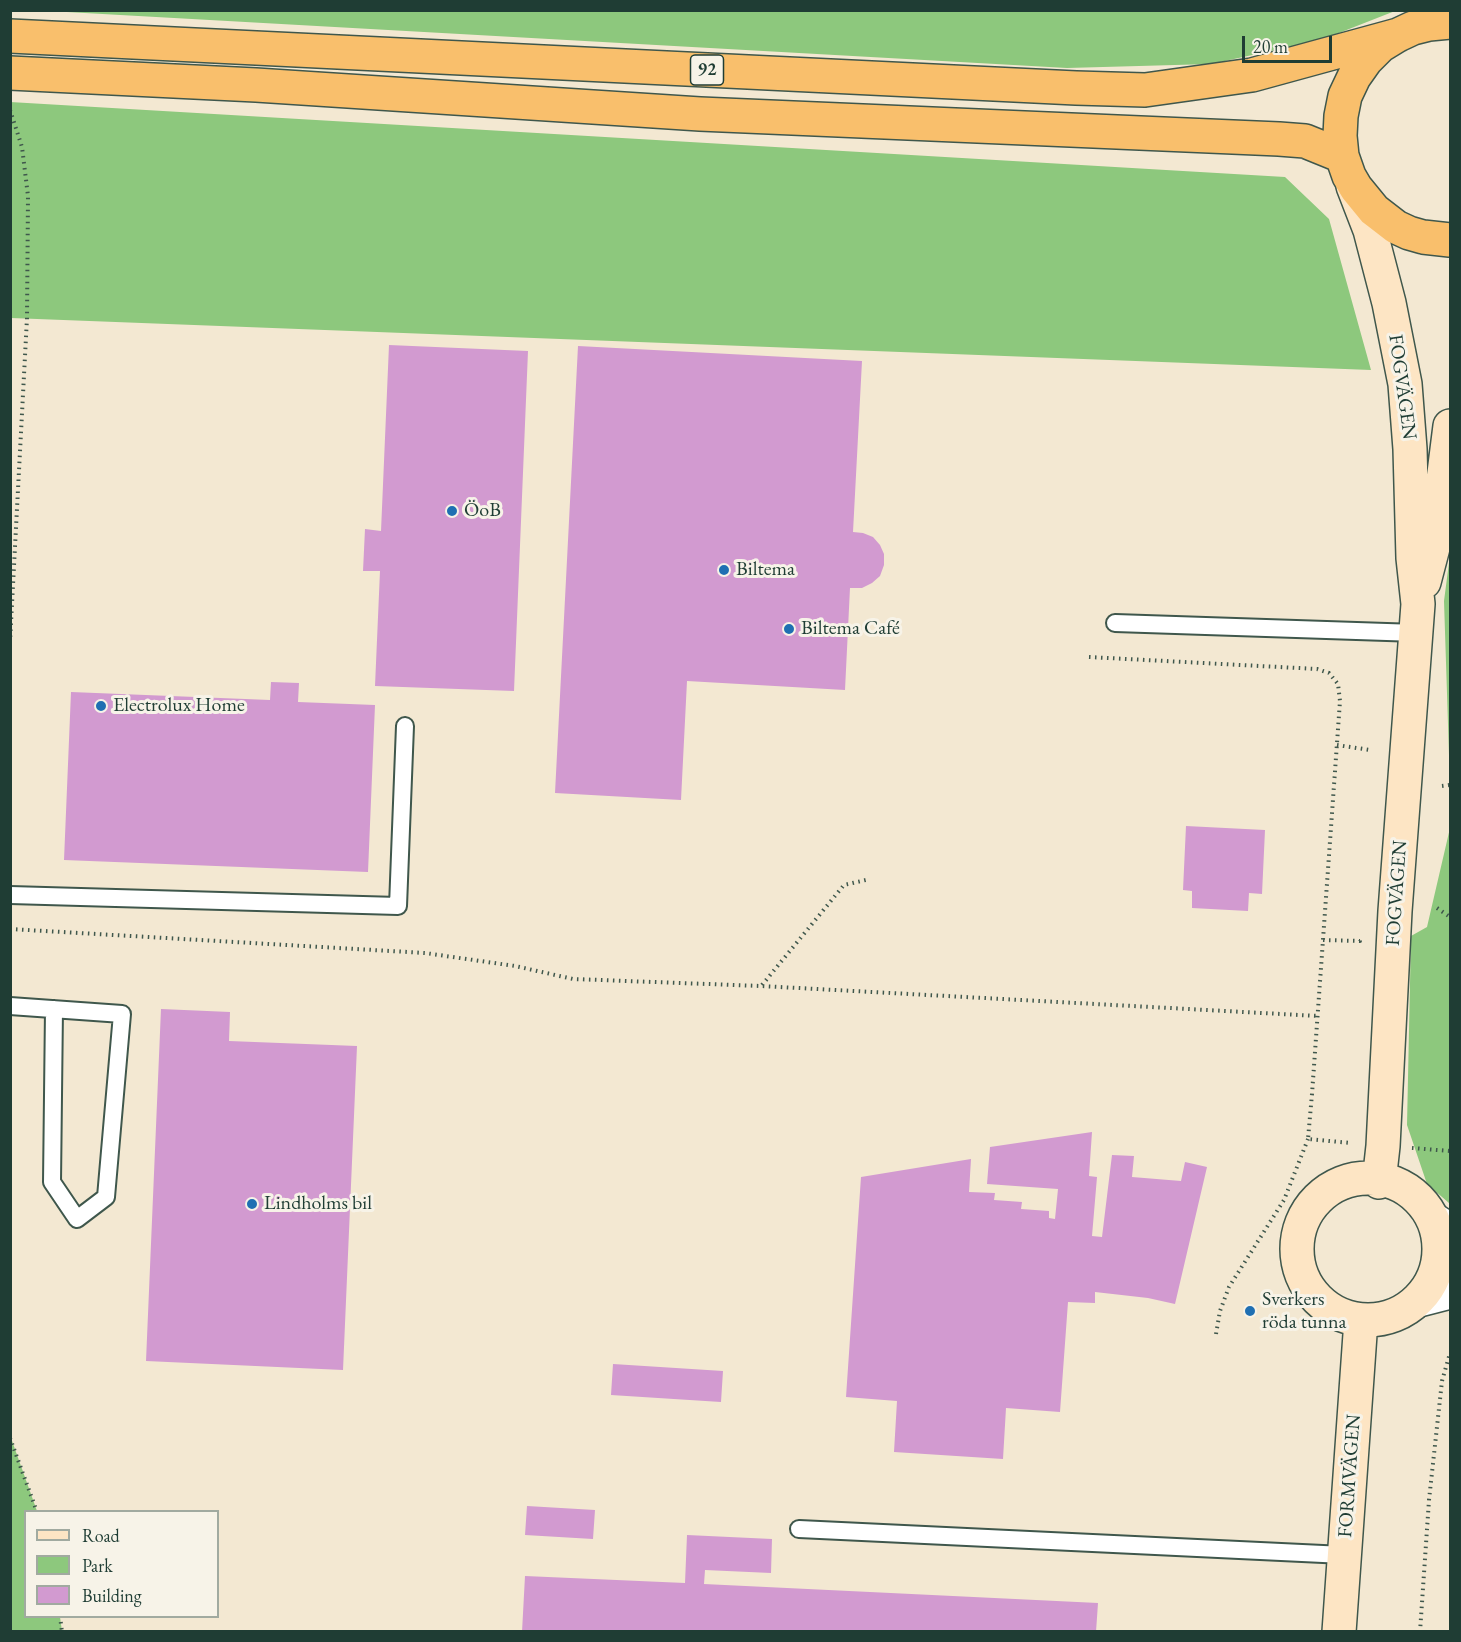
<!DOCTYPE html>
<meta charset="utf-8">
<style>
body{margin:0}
#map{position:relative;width:1461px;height:1642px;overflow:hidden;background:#f3e8d2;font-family:"EB Garamond",serif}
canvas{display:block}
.frame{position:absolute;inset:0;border:12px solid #1f3d34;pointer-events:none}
.legend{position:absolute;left:24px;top:1510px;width:195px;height:108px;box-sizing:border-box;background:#f7f3e8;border:2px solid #a1aaa0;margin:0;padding:8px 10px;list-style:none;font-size:18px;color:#1f3d34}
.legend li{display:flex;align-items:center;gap:12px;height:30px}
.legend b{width:30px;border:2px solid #a1aaa0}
.scale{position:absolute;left:1242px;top:36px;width:90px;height:27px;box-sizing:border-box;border:3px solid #1f3d34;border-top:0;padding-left:8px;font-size:18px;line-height:21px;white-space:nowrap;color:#1f3d34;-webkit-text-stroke:4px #f7f3e8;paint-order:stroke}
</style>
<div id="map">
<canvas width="1461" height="1642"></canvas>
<div class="frame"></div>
<ul class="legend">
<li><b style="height:8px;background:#fde5c4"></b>Road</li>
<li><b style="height:16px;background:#8dc87d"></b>Park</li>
<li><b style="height:16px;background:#d29ad0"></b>Building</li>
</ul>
<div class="scale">20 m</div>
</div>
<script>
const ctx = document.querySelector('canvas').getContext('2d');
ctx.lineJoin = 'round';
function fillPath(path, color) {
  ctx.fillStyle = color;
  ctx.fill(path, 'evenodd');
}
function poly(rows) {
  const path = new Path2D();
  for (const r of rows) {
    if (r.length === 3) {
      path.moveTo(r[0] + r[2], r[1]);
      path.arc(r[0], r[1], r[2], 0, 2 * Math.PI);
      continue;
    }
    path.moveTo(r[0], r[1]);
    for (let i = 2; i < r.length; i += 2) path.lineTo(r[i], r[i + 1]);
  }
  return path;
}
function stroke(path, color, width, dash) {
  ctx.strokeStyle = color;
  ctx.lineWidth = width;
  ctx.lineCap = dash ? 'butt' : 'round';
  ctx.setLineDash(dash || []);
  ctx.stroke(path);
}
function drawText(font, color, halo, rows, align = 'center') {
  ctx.font = font + ' "EB Garamond",serif';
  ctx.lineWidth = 6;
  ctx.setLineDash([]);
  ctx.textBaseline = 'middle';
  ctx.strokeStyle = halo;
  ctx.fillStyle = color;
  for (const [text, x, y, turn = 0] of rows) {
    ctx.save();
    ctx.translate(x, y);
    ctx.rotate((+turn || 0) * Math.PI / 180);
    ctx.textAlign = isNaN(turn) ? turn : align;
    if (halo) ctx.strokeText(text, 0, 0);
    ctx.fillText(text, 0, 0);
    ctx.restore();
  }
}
const green = poly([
 [49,11,1395,11,1321,40,1211,64,1067,68],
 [10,102,1285,177,1329,219,1371,370,11,318],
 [1450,555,1450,786,1444,601],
 [1450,828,1450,1203,1449,1203,1427,1184,1407,1125,1411,936,1427,927],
 [11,1438,37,1511,26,1512,26,1616,60,1617,62,1631,11,1631]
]);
const building = poly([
 [389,345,528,351,514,691,375,686,380,571,363,571,365,529,381,531],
 [578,346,862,361,853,532,863,533,873,537,880,545,884,554,884,565,880,576,872,583,862,588,850,588,845,690,687,681,681,800,555,793],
 [271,682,299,683,298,702,375,705,368,872,64,860,71,692,270,700],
 [1186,826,1265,830,1262,894,1249,893,1248,911,1192,908,1192,891,1183,890],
 [161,1009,230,1012,229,1041,357,1046,343,1370,146,1361],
 [1092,1132,1089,1176,1097,1177,1092,1236,1102,1237,1112,1155,1134,1156,1132,1177,1181,1181,1185,1162,1207,1167,1175,1304,1148,1298,1095,1292,1095,1303,1068,1302,1060,1412,1006,1408,1003,1459,894,1452,897,1401,846,1397,861,1177,971,1159,969,1192,995,1193,994,1200,1022,1202,1021,1209,1049,1211,1049,1218,1055,1219,1058,1189,987,1184,990,1147],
 [613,1364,723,1371,721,1402,611,1395],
 [527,1506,595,1510,593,1539,525,1535],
 [687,1535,772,1539,771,1573,705,1570,704,1584,1098,1603,1096,1632,522,1632,525,1576,685,1583]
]);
const path = poly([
 [10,110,22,147,28,196,27,318,10,642],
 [1089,657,1317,669,1329,673,1338,684,1340,701,1312,1094,1308,1139,1351,1143],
 [1337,745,1370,750],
 [1442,786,1450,785],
 [1437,908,1450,917],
 [10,929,425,953,515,966,573,979,761,986,1318,1016],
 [1323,940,1360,941,1360,939],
 [762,985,844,885,870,879],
 [1412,1148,1450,1151],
 [1216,1334,1220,1311,1229,1287,1284,1200,1308,1139],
 [10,1438,37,1512],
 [60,1616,62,1632],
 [1420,1632,1429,1500,1442,1381,1450,1353]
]);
const lane = poly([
 [1115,623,1417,633],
 [10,895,398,906,405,726],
 [10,1006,122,1014,106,1197,77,1219,52,1182,54,1009],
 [799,1529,1344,1555]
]);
const street = poly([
 [1434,1220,1450,1230],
 [1419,1300,1450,1292]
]);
const secondary = poly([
 [1353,186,1370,230,1389,303,1405,384,1410,449,1413,558,1418,604,1395,911,1383,1146,1379,1182],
 [1424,582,1436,536,1450,426],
 [1368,1249,71],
 [1339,1632,1361,1320]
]);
const highway = poly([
 [1450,22,1429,24,1413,28,1398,35,1380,46,1366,60,1354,77,1345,96,1341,116,1340,136,1342,156,1349,176,1356,188,1374,210,1396,227,1409,233,1423,237,1450,240],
 [10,36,1076,88,1145,90,1252,75,1398,35],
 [10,73,256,85,700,114,1279,139,1305,141,1342,156]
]);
const markers = [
 [452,511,6,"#1f6fb2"],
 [724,570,6,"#1f6fb2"],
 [789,629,6,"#1f6fb2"],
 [101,706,6,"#1f6fb2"],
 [252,1204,6,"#1f6fb2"],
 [1250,1311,6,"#1f6fb2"]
];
const shields = [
 [707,70,33]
];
const shieldNames = [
 ["92",707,70]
];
const streetNames = [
 ["FOGVÄGEN",1402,387,82],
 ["FOGVÄGEN",1397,893,-86],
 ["FORMVÄGEN",1350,1476,-86]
];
const poiNames = [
 ["ÖoB",464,511],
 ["Biltema",736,570],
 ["Biltema Café",801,629],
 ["Electrolux Home",113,706],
 ["Lindholms bil",264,1204],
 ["Sverkers",1262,1300],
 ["röda tunna",1262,1323]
];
fillPath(green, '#8dc87d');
fillPath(building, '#d29ad0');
stroke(lane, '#3f574c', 20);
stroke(street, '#3f574c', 36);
stroke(secondary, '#3f574c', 36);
stroke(highway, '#3f574c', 36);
stroke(path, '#3f574c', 4, [1.5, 4.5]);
stroke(lane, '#fff', 16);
stroke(street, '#fff', 33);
stroke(secondary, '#fde5c4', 33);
stroke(highway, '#f9bf6c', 33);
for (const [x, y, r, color] of markers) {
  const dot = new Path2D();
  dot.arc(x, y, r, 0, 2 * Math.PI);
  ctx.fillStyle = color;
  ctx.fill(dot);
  stroke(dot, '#f7f3e8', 2);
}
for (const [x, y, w] of shields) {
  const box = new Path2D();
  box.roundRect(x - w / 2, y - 15, w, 30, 4.5);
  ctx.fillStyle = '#f7f3e8';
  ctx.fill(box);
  stroke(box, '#1f3d34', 1.5);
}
drawText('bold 18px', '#1f3d34', null, shieldNames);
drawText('20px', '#1f3d34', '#f7f3e8', streetNames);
drawText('20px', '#1f3d34', '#f7f3e8', poiNames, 'left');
</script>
